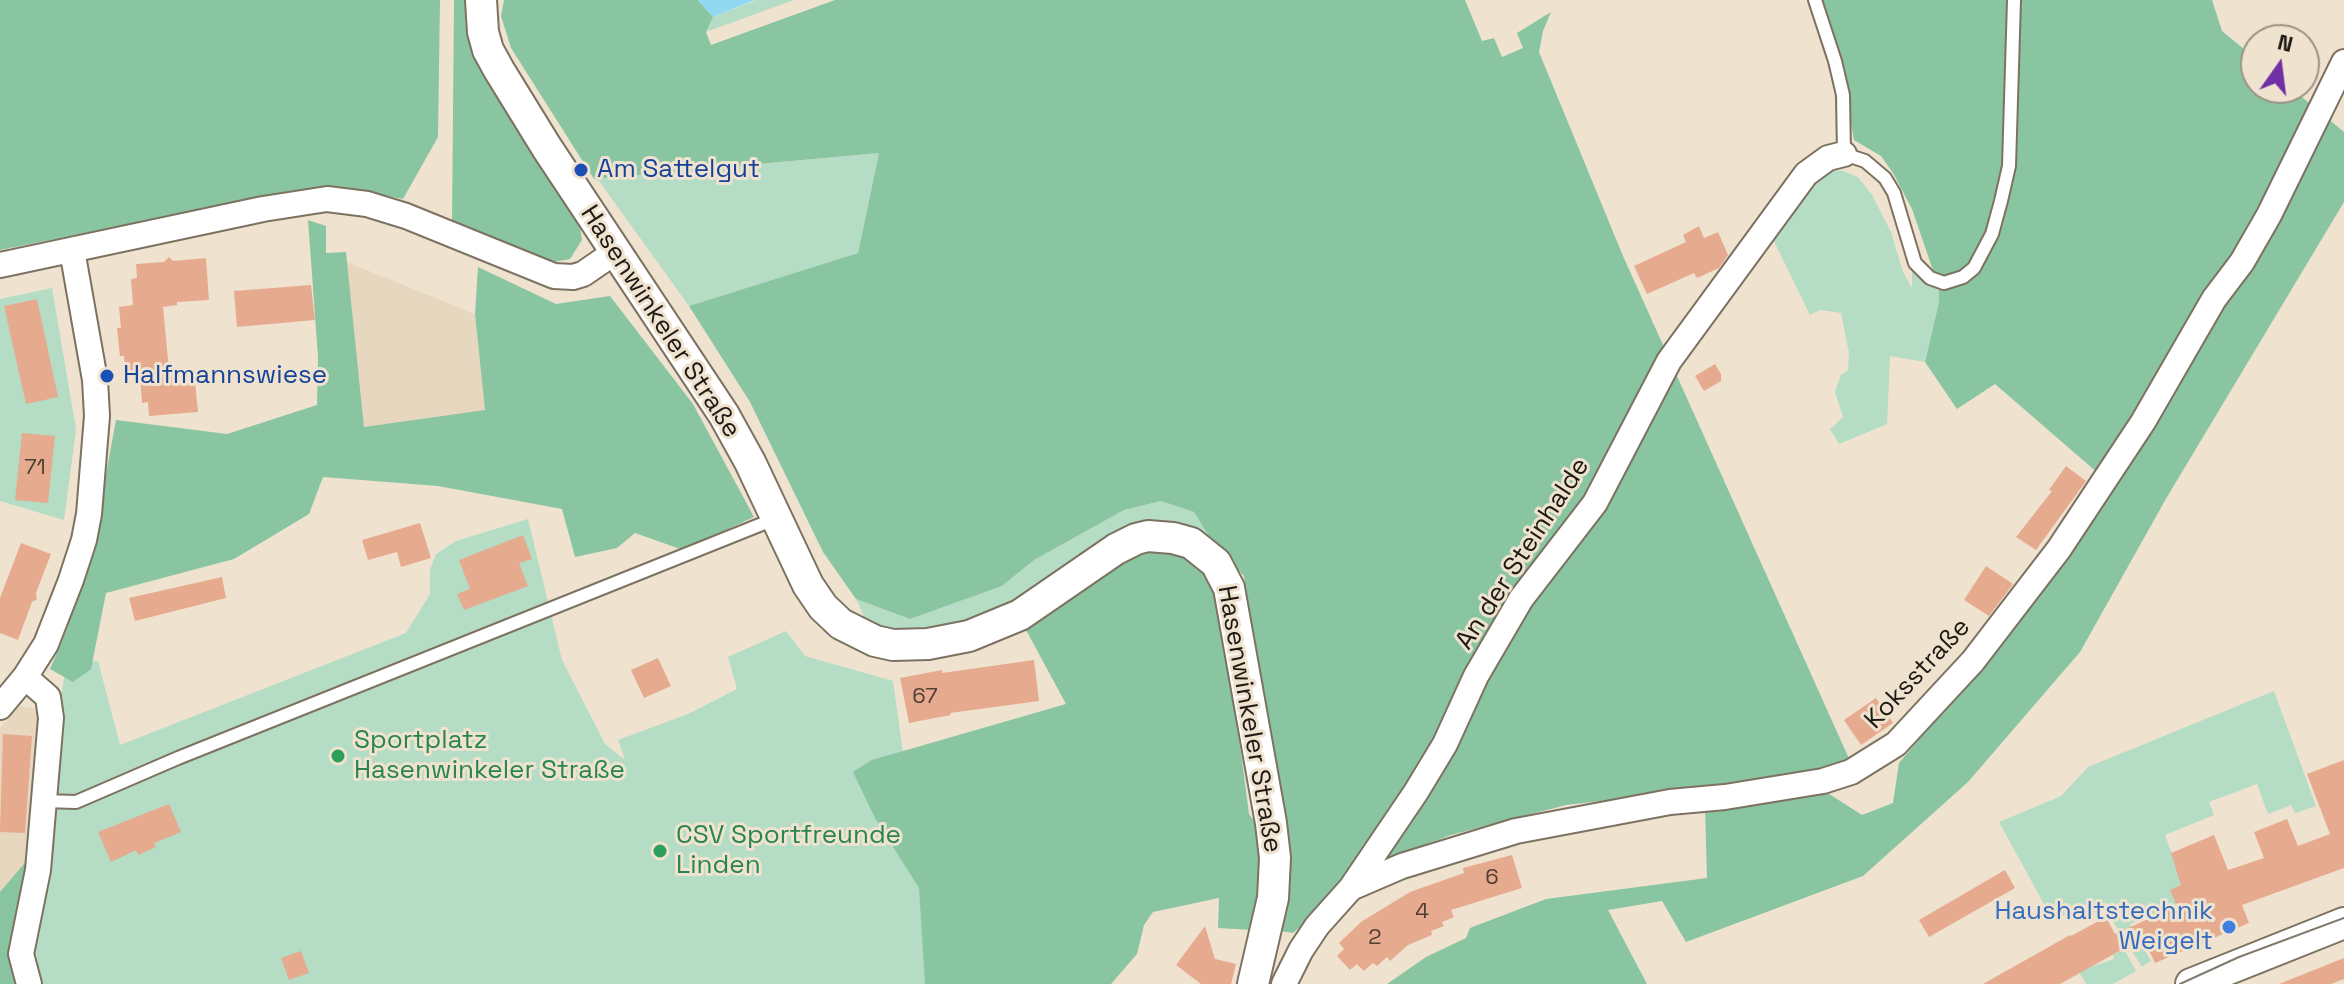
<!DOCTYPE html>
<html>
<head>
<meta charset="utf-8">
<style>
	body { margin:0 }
	#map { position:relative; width:2344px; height:984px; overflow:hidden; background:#efe3d0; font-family:"Space Grotesk",sans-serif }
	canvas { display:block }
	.north { position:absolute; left:2240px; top:24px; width:80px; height:80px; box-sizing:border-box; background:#efe3d0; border:2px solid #9b9384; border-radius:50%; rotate:14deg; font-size:22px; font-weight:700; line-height:32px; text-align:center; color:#1e1a13 }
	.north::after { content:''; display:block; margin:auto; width:28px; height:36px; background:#7230a5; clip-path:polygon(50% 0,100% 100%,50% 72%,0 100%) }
</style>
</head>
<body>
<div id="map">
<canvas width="2344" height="984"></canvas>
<div class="north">N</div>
</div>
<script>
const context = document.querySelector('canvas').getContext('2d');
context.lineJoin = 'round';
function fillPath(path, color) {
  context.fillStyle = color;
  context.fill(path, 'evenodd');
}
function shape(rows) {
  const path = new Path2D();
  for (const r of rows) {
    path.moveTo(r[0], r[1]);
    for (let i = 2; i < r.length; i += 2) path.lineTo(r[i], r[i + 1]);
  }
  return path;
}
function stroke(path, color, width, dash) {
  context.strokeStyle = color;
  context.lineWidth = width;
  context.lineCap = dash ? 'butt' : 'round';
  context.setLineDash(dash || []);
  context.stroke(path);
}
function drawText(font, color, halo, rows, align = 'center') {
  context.font = font + ' "Space Grotesk",sans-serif';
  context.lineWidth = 6;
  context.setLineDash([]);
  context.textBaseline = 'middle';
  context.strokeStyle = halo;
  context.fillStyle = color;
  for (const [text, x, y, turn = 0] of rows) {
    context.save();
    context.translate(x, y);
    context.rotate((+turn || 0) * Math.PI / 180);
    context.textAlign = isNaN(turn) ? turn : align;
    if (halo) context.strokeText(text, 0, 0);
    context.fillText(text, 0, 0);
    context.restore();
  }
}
fillPath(shape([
	[347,262,475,314,485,411,364,427],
	[20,706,42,710,32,859,9,984,0,984,0,728]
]), '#e7d7be');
fillPath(shape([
	[757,0,794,0,706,32,713,17],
	[879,153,858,253,689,306,599,181,594,179],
	[1831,170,1843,171,1858,177,1872,195,1891,232,1903,272,1912,288,1912,268,1927,284,1939,288,1939,302,1925,362,1890,356,1887,424,1839,444,1830,429,1843,417,1835,392,1841,375,1848,370,1849,353,1841,313,1820,310,1810,315,1769,231,1796,196],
	[52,288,76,429,64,520,0,501,0,299],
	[1161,501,1194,512,1213,543,1191,530,991,616,909,633,868,625,856,599,910,619,1002,586,1034,560,1124,510],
	[528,519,562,660,605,744,625,760,618,740,688,714,737,689,728,657,786,631,805,656,893,681,916,845,939,984,24,984,66,662,98,661,120,745,406,633,430,594,430,570,436,554,456,541],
	[2274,691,2316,806,2295,813,2291,805,2268,814,2257,784,2209,802,2214,815,2165,835,2189,901,2130,924,2151,961,2142,967,2105,909,2083,920,2076,909,2059,918,2057,915,2051,917,1999,822,2061,796,2088,767],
	[2124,949,2136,971,2113,984,2086,984,2072,959,2080,954,2088,968,2114,959,2113,955]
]), '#b5dcc4');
fillPath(shape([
	[0,0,440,0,438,137,403,199,352,189,304,189,0,250],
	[454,0,470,0,465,21,480,69,551,181,579,219,582,240,570,259,548,263,452,222],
	[504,0,698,0,713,17,706,32,711,45,835,0,1465,0,1482,41,1494,38,1502,57,1523,48,1517,33,1551,12,1543,31,1539,52,1623,256,1851,763,1758,783,1566,805,1451,835,1344,875,1307,921,1293,933,1280,931,1244,576,1213,543,1194,512,1161,501,1124,510,1034,560,1002,586,910,619,856,599,823,552,750,402,689,306,858,253,879,153,594,179,511,48,501,16],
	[1821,0,2212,0,2222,31,2256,59,2256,88,2291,88,2344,132,2344,202,2167,497,2080,652,1968,782,1863,876,1686,942,1662,901,1608,910,1647,984,1387,984,1426,957,1466,938,1470,928,1546,899,1707,878,1705,807,1823,790,1862,815,1893,803,1899,763,2014,628,2114,487,1995,384,1957,409,1925,362,1939,302,1939,288,1912,209,1893,173,1881,156,1854,140,1837,46],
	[308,220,326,226,326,253,346,252,364,427,485,410,475,314,478,267,556,304,610,296,693,404,754,517,683,550,635,533,617,548,575,557,562,509,438,486,323,477,309,514,234,559,106,593,91,669,73,682,50,669,67,629,92,550,116,420,227,434,317,405,318,357],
	[1163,550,1191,555,1209,571,1233,692,1249,814,1259,828,1261,897,1253,930,1218,928,1219,898,1153,912,1144,925,1137,954,1111,984,925,984,919,888,875,818,853,772,872,760,1066,704,1026,630,1132,556],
	[29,858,23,984,0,984,0,892]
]), '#89c5a1');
fillPath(shape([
	[698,0,755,0,713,17]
]), '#91d8f3');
fillPath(shape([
	[1699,226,1704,238,1718,232,1728,255,1719,268,1697,278,1694,273,1647,294,1634,266,1686,242,1683,235],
	[169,257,173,261,206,258,209,300,177,302,177,305,163,307,169,370,194,371,198,412,149,416,148,402,142,403,140,376,126,377,124,356,120,356,117,328,121,328,119,307,133,305,131,279,137,278,136,264,164,262],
	[311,285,315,320,237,327,234,291],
	[37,299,58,397,26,404,4,306],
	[1715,364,1721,374,1721,381,1704,391,1695,376],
	[22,433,55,436,48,503,15,500],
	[2066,466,2086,481,2036,550,2016,537,2052,491,2049,490],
	[420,523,431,558,401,567,397,552,368,560,362,540],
	[523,535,532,559,519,563,528,586,464,610,457,594,470,589,459,560],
	[21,543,51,554,36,593,37,599,32,602,18,640,0,633,0,598],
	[1986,566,2013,584,1989,616,1964,600],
	[222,577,226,598,135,621,129,598],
	[658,658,671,686,644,698,631,670],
	[1034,660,1039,701,950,713,951,715,909,723,900,678,942,670,942,673],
	[1876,698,1893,723,1861,745,1844,720],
	[3,734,32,736,25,833,0,832],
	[2344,760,2344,868,2242,905,2249,923,2155,963,2143,938,2060,984,1983,984,2070,935,2071,936,2106,917,2115,934,2177,906,2170,890,2181,885,2171,853,2214,835,2228,870,2264,858,2254,832,2287,819,2298,846,2330,834,2307,774],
	[169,804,181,832,154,843,156,847,138,855,136,850,111,862,98,832],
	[1512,855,1522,888,1451,910,1454,917,1442,922,1444,926,1431,931,1432,935,1408,945,1390,961,1387,957,1377,966,1373,963,1364,971,1357,964,1350,970,1337,956,1344,949,1339,943,1361,922,1410,892,1464,873,1463,868],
	[2005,870,2015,888,1929,937,1919,920],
	[1205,926,1215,959,1236,964,1231,984,1201,984,1176,965],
	[301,951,309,973,289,980,281,958],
	[2344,958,2344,979,2331,984,2279,984]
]), '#e6aa8f');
const service = shape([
	[1815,0,1835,61,1843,95,1844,154,1865,161,1885,178,1894,193,1915,263,1930,278,1944,283,1963,277,1974,268,1992,234,2001,201,2009,166,2014,0],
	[43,801,76,802,178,758,777,518]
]);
const minor = shape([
	[0,265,263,209,327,199,367,204,406,216,554,276,573,277,583,274,615,252],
	[25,677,48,697,51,718,38,870,21,954,29,984],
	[0,707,25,677,46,644,71,580,84,540,89,514,97,416,95,380,72,250],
	[1351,888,1416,792,1445,744,1476,676,1521,599,1595,503,1669,361,1806,174,1828,158,1844,154],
	[1284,984,1301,950,1317,926,1351,888,1402,866,1516,831,1670,802,1725,797,1823,781,1851,772,1896,744,1973,661,2059,549,2143,422,2214,299,2242,262,2269,215,2344,62]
]);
const tertiary = shape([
	[481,0,483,32,488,50,499,70,547,148,724,415,750,462,808,585,823,607,841,624,875,641,893,645,928,644,969,636,1020,615,1116,549,1136,539,1148,536,1173,538,1191,543,1216,563,1229,588,1271,823,1275,858,1273,898,1253,984],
	[2191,984,2344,923]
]);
stroke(service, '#7d7261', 16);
stroke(minor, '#7d7261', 28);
stroke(tertiary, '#7d7261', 34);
stroke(service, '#fff', 12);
stroke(minor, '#fff', 24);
stroke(tertiary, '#fff', 30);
stroke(shape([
	[2180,984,2239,957,2344,918]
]), '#81796c', 2);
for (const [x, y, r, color] of [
	[581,170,8,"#1a4fb4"],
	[107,376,8,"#1a4fb4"],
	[338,756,8,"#2e9e5b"],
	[660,851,8,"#2e9e5b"],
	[2229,927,8,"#3f7fe0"]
]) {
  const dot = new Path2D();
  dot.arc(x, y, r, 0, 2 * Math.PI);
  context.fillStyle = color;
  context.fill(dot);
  stroke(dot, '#efe3d0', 3);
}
drawText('22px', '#503e32', null, [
	["71",35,468],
	["67",925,697],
	["6",1492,878],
	["4",1422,912],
	["2",1375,938]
]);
drawText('26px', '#164399', '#efe3d0', [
	["Am Sattelgut",597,170],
	["Halfmannswiese",123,376]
], 'left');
drawText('26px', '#1e1a13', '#efe3d0', [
	["Hasenwinkeler Straße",660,322,57],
	["An der Steinhalde",1523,554,-57],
	["Koksstraße",1918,674,-47],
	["Hasenwinkeler Straße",1249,719,80]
]);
drawText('26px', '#27864d', '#efe3d0', [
	["Sportplatz",354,741],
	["Hasenwinkeler Straße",354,771],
	["CSV Sportfreunde",676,836],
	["Linden",676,866]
], 'left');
drawText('26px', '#366cbe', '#efe3d0', [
	["Haushaltstechnik",2213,912],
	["Weigelt",2213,942]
], 'right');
</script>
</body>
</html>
